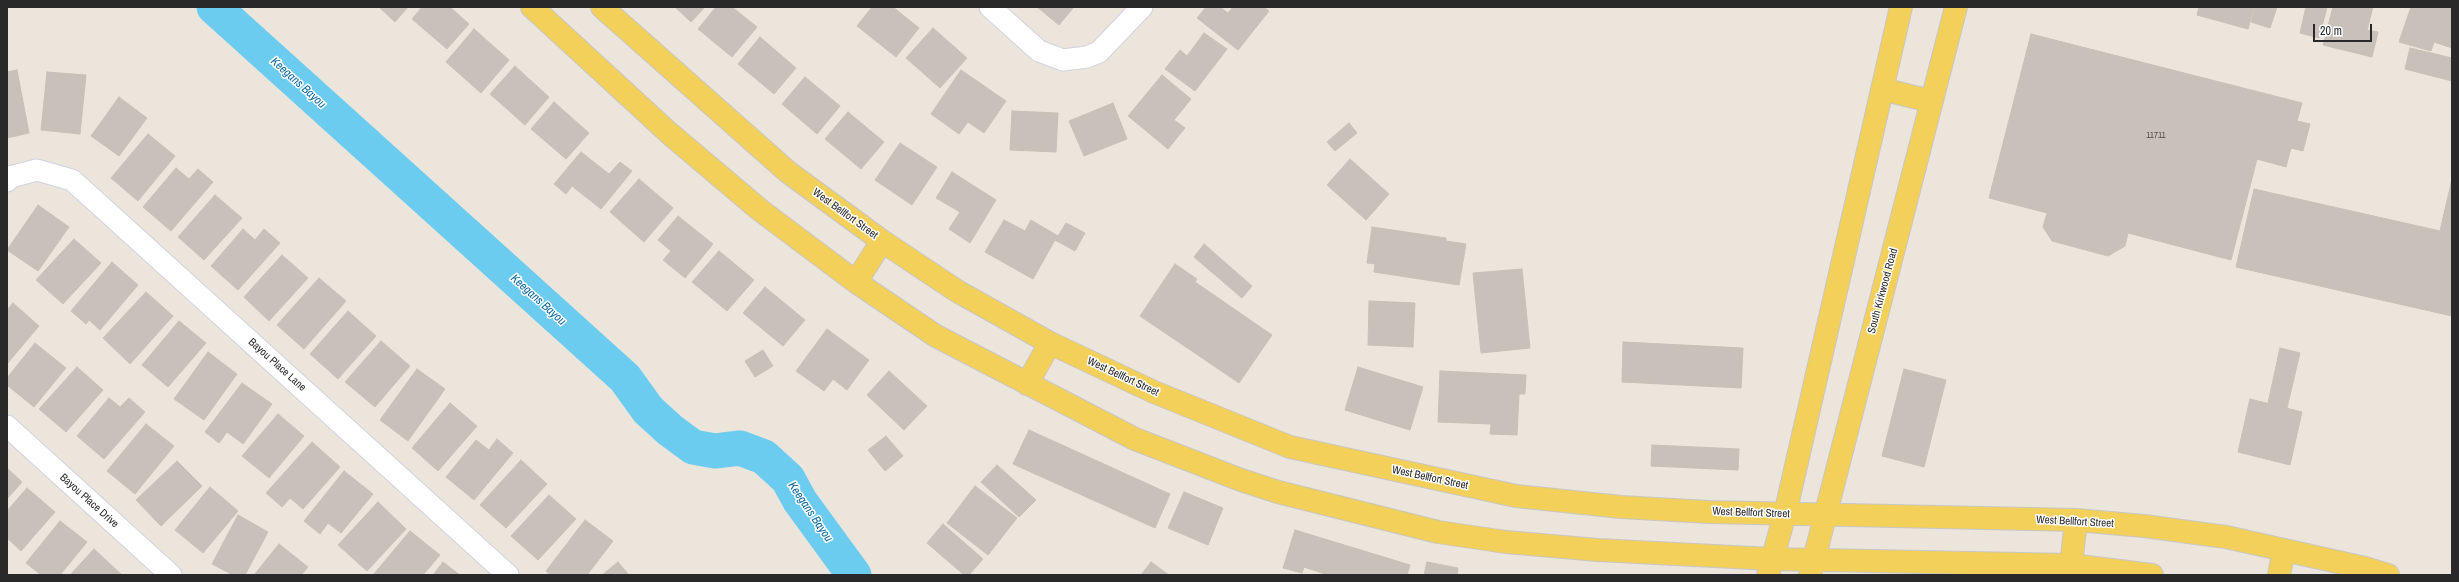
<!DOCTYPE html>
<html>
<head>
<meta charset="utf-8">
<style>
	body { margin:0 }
	#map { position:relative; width:2459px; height:582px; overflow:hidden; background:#ece5db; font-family:"Archivo Narrow",sans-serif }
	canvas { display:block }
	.frame { position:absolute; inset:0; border:8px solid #292929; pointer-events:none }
	.scale { position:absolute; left:2313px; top:24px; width:59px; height:18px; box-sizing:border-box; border:2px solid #292929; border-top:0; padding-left:5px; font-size:12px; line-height:14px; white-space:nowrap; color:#292929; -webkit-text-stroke:3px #fff; paint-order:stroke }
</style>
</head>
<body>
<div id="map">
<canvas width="2459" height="582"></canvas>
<div class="frame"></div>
<div class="scale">20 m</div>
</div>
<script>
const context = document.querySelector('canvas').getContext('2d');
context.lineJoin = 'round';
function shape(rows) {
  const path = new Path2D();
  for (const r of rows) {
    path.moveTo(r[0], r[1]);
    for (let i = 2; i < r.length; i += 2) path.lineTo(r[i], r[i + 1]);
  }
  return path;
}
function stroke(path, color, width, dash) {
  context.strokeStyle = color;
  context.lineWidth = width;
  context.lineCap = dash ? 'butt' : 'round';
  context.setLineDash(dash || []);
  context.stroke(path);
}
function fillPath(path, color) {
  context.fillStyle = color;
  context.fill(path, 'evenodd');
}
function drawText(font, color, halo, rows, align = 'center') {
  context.font = font + ' "Archivo Narrow",sans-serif';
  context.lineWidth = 3;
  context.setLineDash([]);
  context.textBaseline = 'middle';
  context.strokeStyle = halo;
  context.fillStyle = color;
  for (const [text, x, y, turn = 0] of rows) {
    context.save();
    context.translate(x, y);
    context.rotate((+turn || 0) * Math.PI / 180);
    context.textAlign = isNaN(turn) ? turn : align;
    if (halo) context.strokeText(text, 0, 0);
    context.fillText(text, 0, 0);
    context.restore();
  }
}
stroke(shape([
	[214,7,625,378,648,410,670,430,693,447,715,451,740,448,764,457,788,479,800,501,854,575]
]), '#6cccf0', 35);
const building = shape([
	[379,7,408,7,395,22,379,7],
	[422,7,450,7,469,24,447,49,412,19,422,7],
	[675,7,705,7,691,22,675,7],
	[716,7,732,7,757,27,732,57,698,29,716,7],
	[872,7,893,7,919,28,896,57,857,26,872,7],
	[1037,7,1074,7,1059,25,1037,7],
	[1206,7,1220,7,1228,13,1233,7,1263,7,1269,11,1238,50,1197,18,1206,7],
	[2199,7,2254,7,2248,29,2197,15,2199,7],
	[2255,7,2277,7,2270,28,2251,22,2255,7],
	[2306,7,2327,7,2319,38,2300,33,2306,7],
	[2333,7,2373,7,2367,30,2378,32,2372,57,2323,45,2333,7],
	[2411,7,2452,7,2452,48,2434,42,2431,51,2399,42,2411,7],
	[933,28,967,58,940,88,906,58,933,28],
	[474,29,509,60,481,93,446,62,474,29],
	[1204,33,1227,49,1195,91,1165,69,1180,50,1187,56,1204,33],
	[2031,34,2302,103,2297,121,2310,124,2303,151,2291,148,2286,167,2257,159,2231,260,2128,233,2125,246,2108,256,2052,241,2043,227,2047,213,1989,198,2031,34],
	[760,37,796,68,774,94,738,64,760,37],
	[2410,48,2452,58,2452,81,2405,69,2410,48],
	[515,66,549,97,525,125,490,94,515,66],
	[17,70,29,133,7,138,7,72,17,70],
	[961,70,1006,101,984,133,968,122,959,134,931,114,961,70],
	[47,72,86,75,80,134,41,130,47,72],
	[1162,75,1191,99,1174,120,1185,128,1168,149,1128,116,1162,75],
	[805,77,840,106,817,134,782,104,805,77],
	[119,97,147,118,119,156,91,136,119,97],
	[554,102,589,133,566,159,531,129,554,102],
	[1113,103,1127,139,1084,156,1069,121,1113,103],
	[1012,111,1058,113,1056,152,1010,150,1012,111],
	[848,112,884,142,861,169,825,139,848,112],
	[1349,123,1357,133,1335,151,1327,142,1349,123],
	[148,134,175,156,138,201,111,178,148,134],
	[900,143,937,167,912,205,875,180,900,143],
	[581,152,609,174,620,162,632,171,601,209,572,186,566,194,554,184,581,152],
	[1350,159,1389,194,1366,220,1327,185,1350,159],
	[176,168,189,179,198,169,213,182,171,231,143,207,176,168],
	[952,172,996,200,970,243,949,229,960,212,936,198,952,172],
	[639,179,673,208,644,242,610,212,639,179],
	[2452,179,2452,316,2236,267,2254,189,2440,231,2452,179],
	[215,195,242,218,204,260,178,237,215,195],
	[38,205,69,227,38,271,7,250,38,205],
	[678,216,713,244,685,278,663,260,671,251,658,240,678,216],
	[1004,220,1025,231,1031,220,1058,236,1066,223,1085,233,1075,251,1055,240,1033,279,985,252,1004,220],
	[1372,227,1446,238,1446,241,1466,244,1459,285,1374,272,1375,264,1367,263,1372,227],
	[243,229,255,240,264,229,280,243,238,290,211,266,243,229],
	[74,239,101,263,63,304,36,280,74,239],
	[1204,244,1252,286,1242,298,1194,257,1204,244],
	[719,251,754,280,727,311,692,282,719,251],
	[282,255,308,278,269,321,244,297,282,255],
	[112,262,138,285,100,330,89,320,86,324,71,311,112,262],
	[1175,264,1197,279,1195,282,1272,335,1239,383,1140,316,1175,264],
	[1522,269,1530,348,1481,353,1473,273,1522,269],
	[319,278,346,301,304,349,277,325,319,278],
	[765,287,805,320,783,346,743,313,765,287],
	[146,292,173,316,130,364,103,338,146,292],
	[1369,301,1415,303,1413,347,1368,345,1369,301],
	[13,303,39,326,7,364,7,310,13,303],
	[348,311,376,336,338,379,310,354,348,311],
	[179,321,206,343,168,387,142,365,179,321],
	[827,329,869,360,847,390,833,379,824,391,796,371,827,329],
	[381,341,410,366,375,407,345,382,381,341],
	[1623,342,1743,348,1741,388,1622,382,1623,342],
	[35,343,66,368,34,407,7,385,7,378,35,343],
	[2280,348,2300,353,2287,408,2268,403,2280,348],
	[763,350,773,366,755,377,745,361,763,350],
	[208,352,237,374,204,420,174,399,208,352],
	[77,367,103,390,66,432,39,409,77,367],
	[1358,367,1423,387,1410,430,1345,410,1358,367],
	[417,369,445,389,408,441,380,420,417,369],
	[1904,369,1946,380,1924,467,1882,456,1904,369],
	[889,371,927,406,904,430,867,395,889,371],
	[1440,371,1526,375,1525,394,1519,394,1517,435,1490,434,1491,424,1438,422,1440,371],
	[242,383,272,404,243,444,227,432,219,443,205,432,242,383],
	[109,398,120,407,129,398,145,412,104,459,77,436,109,398],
	[2250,399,2302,412,2290,465,2238,452,2250,399],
	[450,403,477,426,438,471,412,448,450,403],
	[278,414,304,436,269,478,242,456,278,414],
	[146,424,174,446,135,494,107,471,146,424],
	[1029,430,1170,494,1155,528,1013,464,1029,430],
	[886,436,903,456,885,471,868,450,886,436],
	[497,439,513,453,474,500,446,477,476,440,489,450,497,439],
	[312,442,340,467,303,509,290,498,282,507,266,493,312,442],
	[1652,445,1739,449,1738,470,1651,466,1652,445],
	[521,460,547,484,506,528,480,505,521,460],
	[177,461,202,486,161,526,136,500,177,461],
	[997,465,1036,500,1019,517,981,482,997,465],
	[7,468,22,482,7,499,7,468],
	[344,471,373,494,341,533,328,523,320,534,304,521,344,471],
	[975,486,1017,518,988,555,947,523,975,486],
	[210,487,238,511,203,553,175,530,210,487],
	[27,488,55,512,21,551,7,538,7,511,27,488],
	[1184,492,1223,508,1208,545,1168,528,1184,492],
	[549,495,576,519,538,560,511,536,549,495],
	[378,502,406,529,367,571,338,545,378,502],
	[238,515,268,532,245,575,233,575,212,564,238,515],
	[585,520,613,541,587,575,551,575,546,571,585,520],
	[60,521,87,542,60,575,41,575,26,563,60,521],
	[943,524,983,559,969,575,964,575,927,543,943,524],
	[1295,530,1410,565,1407,575,1328,575,1304,567,1302,573,1283,568,1295,530],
	[410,531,440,555,423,575,373,575,410,531],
	[279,544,308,567,301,575,254,575,279,544],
	[94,549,122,575,70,575,94,549],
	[443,562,460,575,433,575,443,562],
	[618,562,629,575,602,575,618,562],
	[1151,562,1169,575,1141,575,1151,562],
	[1427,562,1458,568,1457,575,1424,575,1427,562]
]);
fillPath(building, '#c7c1ba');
stroke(building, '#c7c1b4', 1);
const minor = shape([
	[990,7,1039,51,1063,60,1087,57,1099,52,1142,7],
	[7,181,10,177,37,170,72,180,508,575],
	[7,426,171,575]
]);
const major = shape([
	[532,7,669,133,760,210,856,282,936,336,1135,439,1241,480,1278,492,1438,532,1506,542,1598,550,1772,559,2071,565,2152,575],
	[602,7,788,172,882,241,957,291,1050,343,1154,392,1290,447,1516,496,1621,507,1709,512,2076,520,2144,526,2226,537,2365,568,2388,575],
	[1882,89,1930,101],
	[856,282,882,241],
	[1027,384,1050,343],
	[2071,565,2076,520],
	[1768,575,1785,514,1901,7],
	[1810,575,1956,7],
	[2279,575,2284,550]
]);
stroke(minor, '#d0d3e2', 23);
stroke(major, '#c7c7c7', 24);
stroke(minor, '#fff', 21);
stroke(major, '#f2d059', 22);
drawText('9px', '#504f4d', null, [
	["11711",2156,136]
]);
drawText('11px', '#292929', '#fff', [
	["West Bellfort Street",845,214,36],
	["South Kirkwood Road",1883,291,-75],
	["Bayou Place Lane",277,365,42],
	["West Bellfort Street",1123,377,25],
	["West Bellfort Street",1430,478,12],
	["Bayou Place Drive",89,501,42],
	["West Bellfort Street",1751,513,2],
	["West Bellfort Street",2075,522,3]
]);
drawText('italic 12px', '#0b689b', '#fff', [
	["Keegans Bayou",298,83,42],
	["Keegans Bayou",538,300,42],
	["Keegans Bayou",810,512,56]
]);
</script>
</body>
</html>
